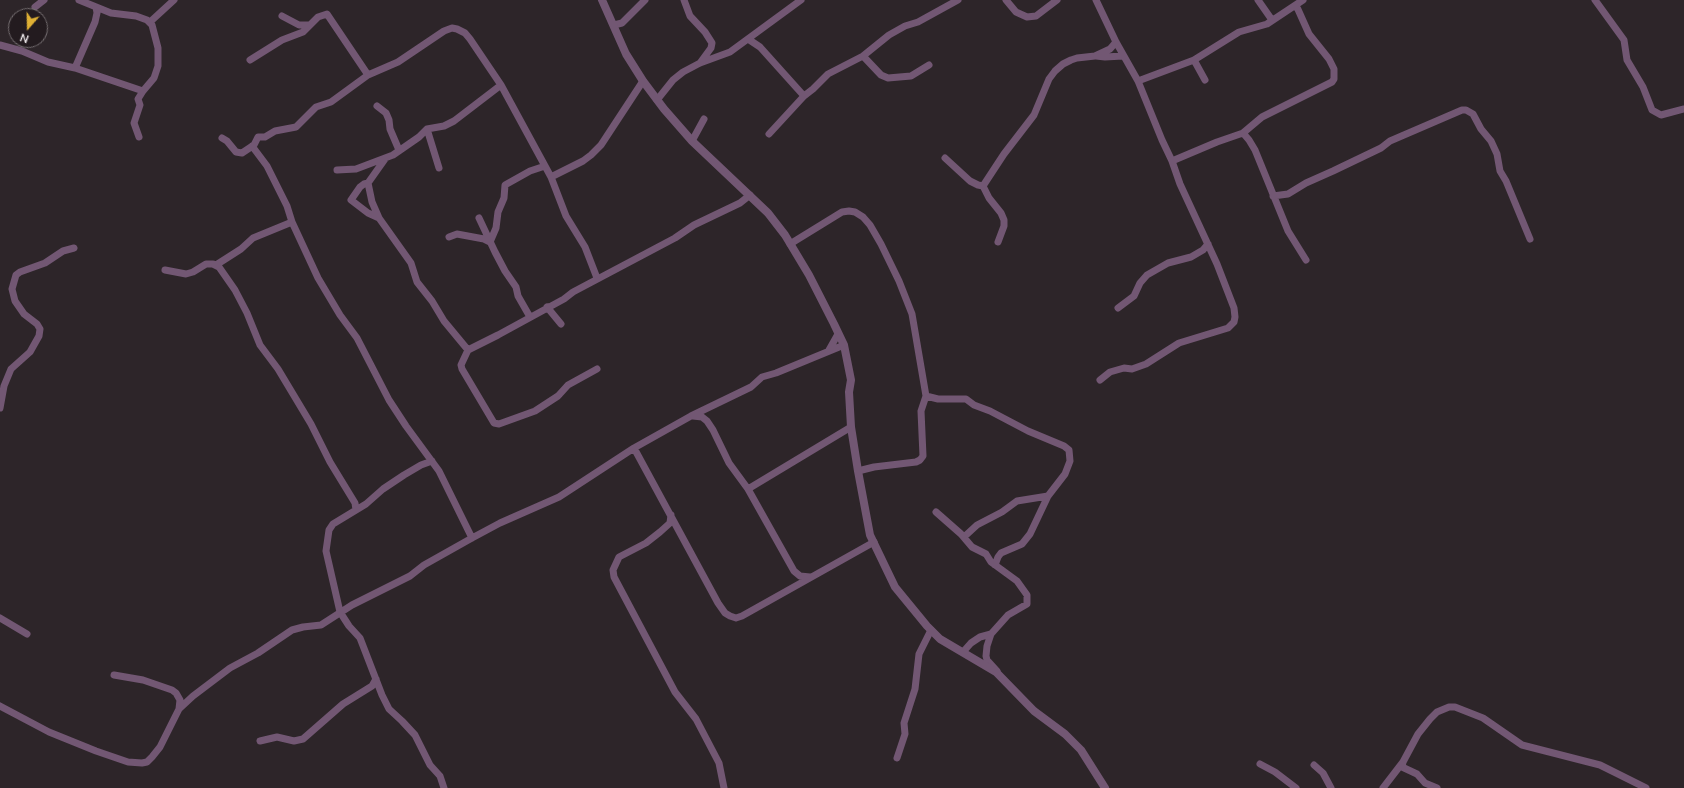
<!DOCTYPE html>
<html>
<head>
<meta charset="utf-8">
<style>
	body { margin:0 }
	#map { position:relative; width:1684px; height:788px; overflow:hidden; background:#2d2529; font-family:Mulish,sans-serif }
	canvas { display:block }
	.north { position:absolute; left:8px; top:8px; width:40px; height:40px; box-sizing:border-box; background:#231b1f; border:1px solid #756e71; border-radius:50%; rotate:200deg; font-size:11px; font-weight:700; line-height:16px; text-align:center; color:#f0ebed }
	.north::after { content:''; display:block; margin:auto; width:14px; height:18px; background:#dfb034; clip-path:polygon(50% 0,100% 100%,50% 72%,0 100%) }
</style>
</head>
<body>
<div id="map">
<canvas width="1684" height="788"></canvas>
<div class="north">N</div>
</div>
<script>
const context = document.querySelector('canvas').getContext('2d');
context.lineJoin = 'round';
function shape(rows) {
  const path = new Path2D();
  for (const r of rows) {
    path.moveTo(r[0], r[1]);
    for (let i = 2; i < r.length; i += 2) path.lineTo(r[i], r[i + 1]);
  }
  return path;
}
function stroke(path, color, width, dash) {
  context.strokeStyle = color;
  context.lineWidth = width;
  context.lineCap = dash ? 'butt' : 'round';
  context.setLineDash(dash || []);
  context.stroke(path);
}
stroke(shape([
	[79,0,111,13,136,16,147,20,152,25,158,48,158,66,154,78,143,91,138,99,140,105,134,123,139,137],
	[684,0,690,16,705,32,712,43,711,48,700,63],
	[1006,0,1016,12,1027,17,1036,16,1057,0],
	[1096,0,1116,42,1138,81,1162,140,1172,161,1180,184,1217,264,1234,308,1235,317,1234,322,1228,328,1179,343,1146,364,1132,369,1124,368,1110,372,1100,380],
	[1258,0,1272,20],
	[1595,0,1624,40,1627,60,1643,87,1652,110,1661,115,1684,109],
	[35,7,44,0],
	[282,16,299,25,309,25],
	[150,22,174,0],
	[614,25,622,23,645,0],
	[748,39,760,47,804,96],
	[0,45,22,51,48,62,75,68,143,91],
	[863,56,881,75,888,78,911,76,929,65],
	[1096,56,1105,57,1123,56],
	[250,60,282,40,303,32,318,17,327,14,368,75],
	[1194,60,1205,80],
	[75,68,95,22,97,13,96,7],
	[1138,81,1194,60,1239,32,1267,24,1303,0],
	[657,100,673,80,683,72,700,63,730,52,801,0],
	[377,106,386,113,389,120,390,129,399,150],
	[427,129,439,168],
	[1243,133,1249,140,1255,150,1288,231,1306,260],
	[769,134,804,96,813,89,828,74,863,56,889,35,905,26,918,22,958,0],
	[222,138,227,141,236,152,242,153,254,145,258,137,265,137,275,131,296,127,316,107,331,102,368,75,398,62,444,31,452,28,457,29,465,33,470,39,501,85,551,177,566,216,585,247,597,278],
	[692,141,704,119],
	[252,146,267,166,287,206,292,222,318,278,340,315,357,338,389,400,406,426,439,471,472,538],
	[945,158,970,181,978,185,983,186,989,198,1001,213,1004,220,1004,226,998,242],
	[385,159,368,183,372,202,379,218,411,263,417,282,432,301,444,321,468,350],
	[1172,161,1217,142,1243,133,1262,117,1332,82,1334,79,1334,69,1329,59,1309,34,1296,5],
	[337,170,356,169,393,155,419,137,427,129,444,126,454,121,501,85],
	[551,177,583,161,591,155,601,145,643,81],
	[368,183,364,184,360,187,351,200,368,213,379,218],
	[983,186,1004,154,1034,115,1049,79,1055,71,1063,64,1071,60,1077,58,1095,56,1110,49,1116,42],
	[1273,196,1288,194,1306,183,1333,171,1381,148,1390,141,1462,110,1466,110,1473,114,1481,129,1491,141,1497,154,1500,171,1506,181,1530,239],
	[479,218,495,252,505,271,516,287,518,296,530,317],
	[449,237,457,234,484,239,490,242,496,228,498,212,504,198,505,185,530,171,545,166],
	[790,244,842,212,849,211,855,212,863,217,870,225,881,244,899,281,912,314,926,396,921,411,923,456,920,460,916,462,874,467,858,471],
	[216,265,241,249,253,238,292,222],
	[165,270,186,274,193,272,206,264,213,264,219,267,235,290,247,313,260,345,278,369,311,424,330,462,355,503,356,510],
	[547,307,561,324],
	[1118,308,1134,296,1140,283,1147,275,1168,263,1191,257,1203,250,1208,244],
	[829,350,838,334],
	[597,369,568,385,558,396,535,411,499,424,494,423,462,369,461,365,468,350,498,335,564,299,573,292,675,238,694,225,740,203,750,195],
	[926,396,938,399,966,399,974,405,990,411,1028,431,1064,446,1069,450,1070,461,1065,474,1048,496,1030,534,1022,544,1001,553,998,557,995,565],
	[0,408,4,386,11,369,30,352,39,336,40,329,37,324,24,314,15,301,12,289,16,275,20,272,45,263,63,251,74,248],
	[693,416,702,417,707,421,713,430,729,463,748,489,794,571,800,576,810,577],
	[634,448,718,603,725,613,730,616,736,618,742,616,874,542],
	[432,461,421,465,404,475,383,489,366,504,333,524,329,530,326,551,340,612,349,626,360,638,382,695,389,709,402,721,415,735,430,765,440,776,444,788],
	[748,489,851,427],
	[936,512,961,534,972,547,986,554,991,562,1017,581,1027,595,1027,604,1008,615,991,634,987,646,986,656,987,660,997,671],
	[671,515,670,523,660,532,646,543,619,557,613,570,614,577,675,692,696,719,719,763,724,788],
	[964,537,977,525,1002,512,1017,501,1048,496],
	[0,618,27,634],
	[963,652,971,643,980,637,991,634],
	[114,675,143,680,172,690,176,693,180,700,179,709],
	[0,706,49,732,96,751,128,762,142,763,147,762,152,757,160,747,179,709,193,696,230,668,258,653,292,630,303,627,321,625,352,605,410,576,424,565,472,538,500,523,559,497,634,448,691,416,751,387,762,377,776,373,844,345],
	[260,741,277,737,294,741,303,739,343,704,372,686,376,679],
	[897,758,905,734,904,723,915,689,919,654,931,630],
	[1403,762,1402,767,1417,774,1425,783,1437,788],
	[1260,764,1275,772,1296,788],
	[1314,765,1323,773,1331,788],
	[1383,788,1403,762,1418,734,1430,719,1437,712,1449,707,1455,707,1483,718,1522,745,1600,765,1646,788]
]), '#725773', 7);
stroke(shape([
	[602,0,626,54,643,81,664,109,692,141,768,213,785,235,809,275,834,324,844,345,851,380,849,392,851,427,858,471,870,535,895,587,927,626,940,639,996,672,1034,711,1065,734,1081,750,1105,788]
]), '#725773', 8);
</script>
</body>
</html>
